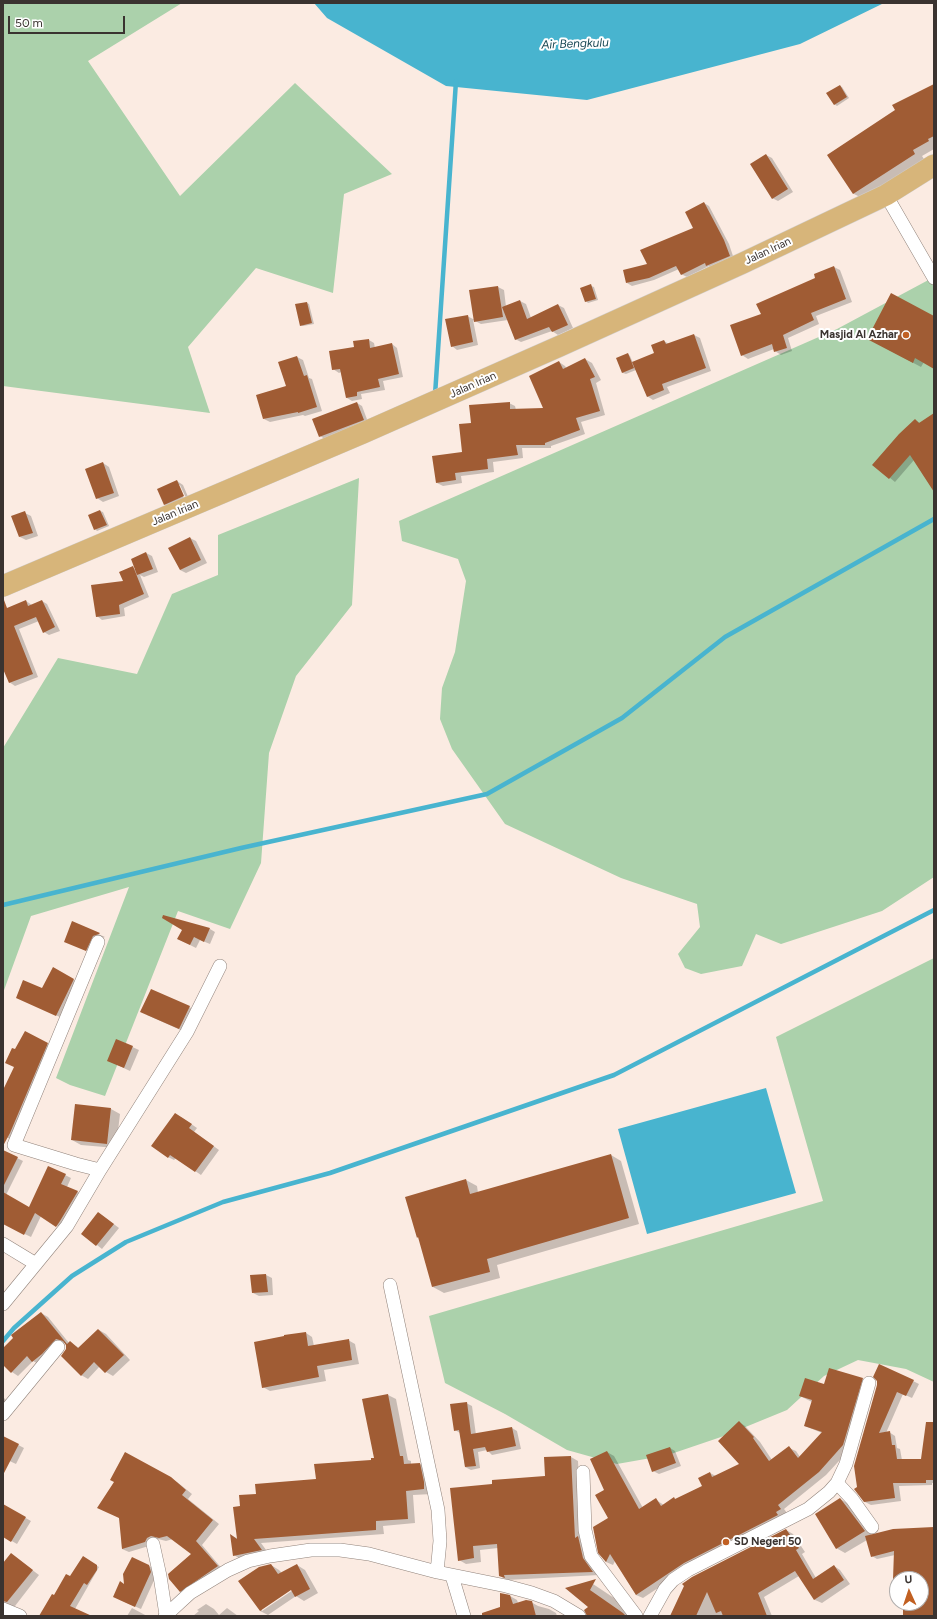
<!DOCTYPE html>
<html>
<head>
<meta charset="utf-8">
<style>
	body { margin:0 }
	#map { position:relative; width:937px; height:1619px; overflow:hidden; background:#fbebe2; font-family:Figtree,sans-serif }
	canvas { display:block }
	.frame { position:absolute; inset:0; border:4px solid #3a3330; pointer-events:none }
	.north { position:absolute; left:889px; top:1571px; width:40px; height:40px; box-sizing:border-box; background:#fff; border:1px solid #b0adac; border-radius:50%; rotate:357deg; font-size:11px; font-weight:700; line-height:16px; text-align:center; color:#3a3330 }
	.north::after { content:''; display:block; margin:auto; width:14px; height:18px; background:#c16022; clip-path:polygon(50% 0,100% 100%,50% 72%,0 100%) }
	.scale { position:absolute; left:8px; top:16px; width:117px; height:18px; box-sizing:border-box; border:2px solid #3a3330; border-top:0; padding-left:5px; font-size:12px; line-height:14px; white-space:nowrap; color:#3a3330; -webkit-text-stroke:3px #fff; paint-order:stroke }
</style>
</head>
<body>
<div id="map">
<canvas width="937" height="1619"></canvas>
<div class="frame"></div>
<div class="north">U</div>
<div class="scale">50 m</div>
</div>
<script>
const context = document.querySelector('canvas').getContext('2d');
context.lineJoin = 'round';
function fillPath(path, color) {
  context.fillStyle = color;
  context.fill(path, 'evenodd');
}
function shape(rows) {
  const path = new Path2D();
  for (const r of rows) {
    path.moveTo(r[0], r[1]);
    for (let i = 2; i < r.length; i += 2) path.lineTo(r[i], r[i + 1]);
  }
  return path;
}
function stroke(path, color, width, dash) {
  context.strokeStyle = color;
  context.lineWidth = width;
  context.lineCap = dash ? 'butt' : 'round';
  context.setLineDash(dash || []);
  context.stroke(path);
}
function drawText(font, color, halo, rows, align = 'center') {
  context.font = font + ' Figtree,sans-serif';
  context.lineWidth = 4;
  context.setLineDash([]);
  context.textBaseline = 'middle';
  context.strokeStyle = halo;
  context.fillStyle = color;
  for (const [text, x, y, turn = 0] of rows) {
    context.save();
    context.translate(x, y);
    context.rotate((+turn || 0) * Math.PI / 180);
    context.textAlign = isNaN(turn) ? turn : align;
    if (halo) context.strokeText(text, 0, 0);
    context.fillText(text, 0, 0);
    context.restore();
  }
}
fillPath(shape([
	[3,3,182,3,88,61,180,196,295,83,392,174,344,194,333,293,256,268,188,347,210,413,3,386],
	[934,277,934,877,882,911,781,944,756,934,742,966,701,974,685,968,678,954,700,927,697,904,621,878,505,824,452,749,440,719,442,688,455,652,466,581,458,559,402,541,399,521,837,329],
	[359,478,352,605,296,676,269,753,261,863,230,929,178,911,105,1096,70,1085,56,1078,129,887,31,916,3,993,3,748,58,658,137,674,172,594,218,575,218,535],
	[934,958,934,1382,906,1369,858,1360,824,1376,787,1410,721,1437,668,1455,617,1464,567,1450,505,1414,445,1383,429,1316,823,1201,776,1037]
]), '#abd1ab');
fillPath(shape([
	[314,3,884,3,800,44,587,100,446,86,327,18],
	[766,1088,796,1193,647,1234,618,1129]
]), '#48b4cf');
fillPath(shape([
	[934,85,934,149,922,156,924,159,864,199,854,194,828,155],
	[840,86,842,87,849,98,837,106,834,104],
	[766,155,772,158,793,192,778,201,772,198],
	[704,203,709,206,729,244,734,259,712,269,709,266,687,277,681,274,679,269,654,280,632,286,627,283,694,228],
	[834,267,840,270,852,302,816,316,819,324,788,338,792,351,781,355,775,351,774,349,748,359,742,355,762,314],
	[591,286,594,287,598,300,588,303,586,301],
	[498,287,504,290,506,307,520,301,526,304,531,318,558,305,564,308,573,328,558,335,552,331,521,342,515,339,508,320,481,324,473,320,478,345,457,350,452,346,467,316,475,320],
	[307,303,309,304,314,324,303,326,300,325],
	[934,317,934,368,924,362,921,367,876,343],
	[694,335,700,338,711,371,667,387,670,393,653,400,647,396,636,370,626,374,623,373,617,359,628,354,630,356,633,363,655,354,664,341,669,344],
	[369,340,374,343,375,348,392,344,397,348,403,377,383,381,385,390,361,394,362,399,352,401,347,398,341,372,339,373,333,369,355,348],
	[297,357,303,360,309,378,312,379,322,411,305,416,303,415,270,422,264,419,287,386],
	[585,359,592,363,601,380,596,383,605,415,581,422,585,434,551,446,551,448,522,448,523,458,493,462,494,472,461,476,462,483,443,486,437,483,463,453,472,424,509,403,515,406,516,410,544,409,559,362,565,366,567,369],
	[357,403,362,406,368,422,325,439,320,436],
	[934,415,934,491,914,460,895,482,874,465,915,420,920,423],
	[103,463,109,467,119,496,103,502,97,498],
	[177,481,183,485,189,499,187,500,180,485,178,485,185,501,170,507,164,504],
	[100,511,103,512,109,526,97,531,95,529],
	[25,513,31,516,38,536,26,540,20,537],
	[190,538,196,541,207,563,186,573,180,570],
	[146,553,152,556,158,572,144,577,140,575,149,597,124,608,125,616,102,620,97,616,124,581,133,568,136,570],
	[26,601,32,605,42,601,47,604,60,631,49,635,44,632,39,621,19,629,38,677,15,686,9,682,3,666,3,649,9,647,3,631,3,610],
	[73,923,105,937,99,939,92,953,71,944],
	[210,929,215,932,210,944,200,940,196,948,178,939],
	[53,969,79,983,62,1018,23,1000,42,989],
	[189,1007,195,1010,185,1032,147,1015],
	[117,1040,139,1050,130,1071,109,1061],
	[47,1044,53,1047,13,1141,3,1135,3,1092,15,1067,16,1050],
	[111,1109,120,1114,116,1148,81,1145,72,1140],
	[181,1117,197,1128,194,1132,219,1150,201,1175,176,1158,174,1160,168,1157],
	[3,1151,23,1161,6,1195,29,1208,65,1175,71,1178,67,1187,84,1195,63,1229,41,1216,31,1237,4,1224,3,1225],
	[611,1155,621,1161,639,1224,497,1265,500,1278,444,1293,433,1287,466,1180,477,1186,478,1193],
	[99,1213,119,1228,102,1249,97,1245],
	[266,1275,272,1278,273,1295,259,1296,253,1293,251,1276],
	[41,1313,48,1317,69,1343,70,1342,79,1348,99,1330,106,1334,130,1360,113,1376,106,1372,100,1366,88,1379,81,1375,65,1343,59,1345,40,1365,33,1361,18,1376,12,1372,3,1364,3,1350],
	[306,1333,312,1337,314,1346,348,1340,355,1344,359,1364,324,1370,326,1381,270,1391,263,1387],
	[862,1379,869,1383,850,1449,826,1475,784,1509,787,1513,691,1566,643,1598,636,1595,615,1561,613,1565,606,1562,599,1552,609,1518,607,1452,614,1456,643,1508,656,1500,664,1505,703,1486,710,1473,716,1476,741,1464,739,1422,745,1426,760,1442,772,1460,789,1448,796,1451,800,1457,822,1433,805,1426,812,1402,800,1396,825,1385],
	[913,1381,919,1384,912,1398,903,1394,886,1433,889,1432,895,1436,897,1448,900,1449,902,1460,922,1460,927,1422,934,1422,934,1483,932,1483,932,1485,899,1486,901,1501,871,1505,865,1502,858,1488,878,1385],
	[388,1395,396,1399,408,1460,411,1461,411,1465,420,1464,428,1469,432,1494,413,1495,415,1523,383,1526,384,1534,261,1543,269,1554,242,1560,234,1555,231,1535,238,1539,241,1507,257,1495,317,1480,375,1459,364,1399],
	[3,1397,8,1402,3,1406],
	[466,1403,472,1406,476,1435,512,1428,517,1431,521,1449,492,1455,487,1450,478,1452,480,1468,471,1470,465,1467,460,1433,455,1430],
	[3,1437,24,1448,16,1464,3,1458],
	[670,1448,675,1451,681,1466,659,1474,653,1471],
	[125,1453,177,1482,192,1494,188,1499,219,1524,202,1545,223,1570,187,1594,180,1591,192,1554,173,1539,166,1541,158,1539,154,1542,152,1545,129,1552,122,1549,120,1518,99,1508,115,1481],
	[571,1457,578,1461,582,1540,599,1575,507,1580,500,1576,498,1548,480,1550,481,1562,466,1564,459,1560,493,1485,546,1477],
	[840,1499,849,1504,872,1535,934,1528,934,1569,918,1579,897,1580,894,1578,895,1555,877,1559,872,1556,867,1540,845,1553,836,1548],
	[6,1507,31,1521,17,1544,3,1536,3,1512],
	[786,1530,793,1534,805,1552,802,1554,816,1578,834,1566,840,1570,850,1584,822,1603,815,1600,799,1576,764,1597,772,1616,671,1616],
	[11,1554,39,1575,15,1606,7,1606,3,1603,3,1564],
	[89,1561,99,1567,71,1616,40,1616,70,1577],
	[271,1565,279,1570,282,1573,297,1565,305,1570,318,1593,304,1601,296,1596,268,1615,260,1611],
	[295,1586,296,1588,262,1611,262,1608],
	[149,1566,155,1569,156,1576,141,1609,120,1600,125,1585],
	[590,1582,617,1600,629,1616,588,1616,590,1607],
	[510,1596,517,1600,518,1603,531,1602,538,1606,549,1609,556,1613,557,1616,502,1616],
	[206,1604,214,1609,219,1615,227,1608,238,1616,193,1616,199,1611,197,1610],
	[132,1608,147,1616,127,1616]
]), '#0003');
stroke(shape([
	[435,395,456,81],
	[3,905,241,848,487,794,622,718,725,637,934,519],
	[3,1341,14,1328,72,1276,126,1242,223,1202,330,1173,614,1075,934,910]
]), '#48b4cf', 4.5);
fillPath(shape([
	[934,84,934,136,928,139,929,141,913,150,915,154,853,194,827,155,895,110,892,105],
	[840,85,847,97,834,105,826,93],
	[766,154,788,189,772,199,750,164],
	[704,202,724,240,730,256,706,266,705,263,681,275,676,266,649,278,626,283,623,270,647,264,640,250,693,228,685,212],
	[834,266,846,299,811,313,814,320,783,335,787,348,774,352,772,344,741,356,730,325,761,314,756,304,815,278,814,274],
	[591,284,596,299,585,302,580,288],
	[498,286,503,317,474,322,469,290],
	[891,293,934,316,934,369,915,358,913,363,867,339],
	[520,300,527,319,558,304,568,325,552,332,549,327,515,340,502,307],
	[307,302,312,323,300,326,295,304],
	[468,315,473,342,451,347,445,319],
	[694,334,706,368,662,384,664,390,647,397,632,362,654,353,651,345,664,340,666,344],
	[369,339,370,348,392,343,399,374,378,379,380,387,357,392,357,396,346,398,340,369,332,370,329,351,354,347,353,341],
	[628,353,634,368,622,373,616,358],
	[297,356,304,376,307,375,317,407,298,413,298,412,263,419,256,395,286,386,278,362],
	[585,358,595,377,590,379,600,411,576,418,580,430,545,443,545,445,516,445,518,455,487,459,488,469,455,473,456,480,436,483,432,456,462,452,459,424,471,423,469,405,510,402,510,409,543,408,529,376,559,361,563,369],
	[357,402,364,420,319,437,312,419],
	[934,413,934,492,910,455,889,479,872,465,899,434,915,419,919,423],
	[103,462,114,493,96,499,85,469],
	[177,480,184,496,164,505,157,489],
	[100,510,107,525,94,530,88,515],
	[25,511,33,533,19,537,11,516],
	[190,537,201,560,180,570,168,548],
	[146,552,153,569,137,575,131,559],
	[133,566,144,594,119,605,120,614,96,617,91,585,123,581,119,572],
	[4,600,7,608,26,600,28,606,42,600,55,627,43,633,36,617,14,626,33,674,9,683,3,669],
	[163,915,210,928,204,942,194,937,190,945,177,939,182,930,162,918],
	[72,921,100,933,99,934,93,936,86,951,64,942],
	[53,967,74,979,56,1016,16,998,23,980,42,988],
	[151,989,190,1006,179,1029,140,1012],
	[25,1031,48,1043,10,1133,3,1146,3,1090,14,1067,5,1063,12,1048,15,1049],
	[116,1039,133,1046,124,1068,107,1061],
	[75,1104,111,1108,107,1144,71,1140],
	[175,1113,192,1124,189,1128,214,1146,195,1172,170,1155,168,1158,151,1146],
	[3,1150,18,1157,3,1187],
	[611,1154,629,1218,487,1259,490,1272,432,1287,418,1237,417,1238,405,1197,466,1179,470,1194],
	[48,1166,66,1174,61,1184,78,1191,60,1221,56,1227,35,1213,24,1235,3,1224,3,1192,29,1207],
	[98,1212,114,1224,96,1246,81,1234],
	[266,1274,268,1292,252,1293,250,1275],
	[41,1312,67,1344,70,1341,78,1348,98,1329,124,1355,105,1373,94,1362,81,1376,61,1356,66,1349,66,1345,63,1341,56,1339,42,1354,32,1362,27,1356,11,1373,3,1365,3,1348,13,1338,11,1335],
	[306,1332,308,1346,349,1339,352,1360,317,1366,319,1377,262,1388,254,1342,284,1336,284,1335],
	[879,1364,914,1380,906,1396,897,1392,879,1433,890,1431,892,1445,895,1445,897,1459,921,1459,926,1422,934,1422,934,1480,926,1480,926,1483,893,1483,895,1498,864,1502,854,1489,857,1487,854,1466,877,1385,877,1381,873,1377],
	[829,1368,863,1378,843,1445,819,1472,778,1505,781,1509,776,1512,778,1515,684,1563,636,1595,610,1554,606,1562,598,1553,593,1527,608,1518,595,1495,604,1490,590,1459,607,1451,639,1509,656,1498,661,1506,674,1497,675,1499,702,1486,698,1478,710,1472,712,1477,739,1464,718,1441,739,1421,754,1437,753,1438,769,1461,789,1446,798,1458,822,1432,804,1426,812,1400,799,1396,805,1378,824,1384],
	[388,1394,400,1456,403,1456,404,1464,420,1463,424,1482,424,1489,406,1491,408,1519,376,1521,376,1530,254,1539,262,1550,233,1556,230,1534,237,1539,233,1507,240,1506,239,1495,256,1494,255,1484,316,1479,314,1464,371,1460,371,1458,374,1458,362,1399],
	[467,1402,471,1434,512,1427,516,1446,487,1452,485,1447,473,1449,476,1466,465,1467,459,1430,454,1431,450,1404],
	[3,1436,19,1444,3,1475],
	[670,1447,676,1463,652,1472,646,1455],
	[125,1452,171,1477,186,1490,182,1495,213,1520,196,1541,218,1566,180,1592,169,1579,168,1574,191,1554,167,1536,159,1538,151,1536,147,1538,145,1542,122,1549,119,1518,97,1508,114,1482,110,1480],
	[571,1456,575,1538,578,1536,583,1558,593,1572,504,1575,505,1578,499,1576,497,1544,473,1546,474,1558,458,1561,450,1488,492,1484,492,1480,545,1476,544,1457],
	[840,1498,865,1531,836,1549,815,1514],
	[3,1504,26,1517,11,1542,3,1537],
	[934,1527,934,1616,903,1616,903,1603,921,1603,921,1579,893,1579,894,1551,871,1557,865,1536,893,1529],
	[786,1529,799,1548,796,1550,813,1579,834,1565,844,1580,814,1600,795,1571,758,1593,767,1616,723,1616,721,1611,716,1613,707,1592,696,1616,670,1616,684,1586,682,1584,692,1577],
	[11,1553,33,1570,7,1602,3,1601,3,1563],
	[83,1556,97,1565,97,1570,87,1585,84,1583,70,1606,92,1616,39,1616,52,1594,54,1595,66,1574,70,1576],
	[132,1557,149,1565,151,1572,135,1607,113,1597,120,1581,124,1584,123,1574],
	[271,1564,278,1574,297,1564,310,1589,295,1597,291,1590,260,1611,238,1581,259,1567],
	[596,1579,590,1590,623,1613,626,1616,587,1616,584,1610,588,1607,565,1588],
	[500,1593,510,1595,513,1604,526,1600,532,1601,536,1616,482,1616,482,1613,500,1607]
]), '#a05c34');
const minor = shape([
	[886,195,934,278],
	[98,942,14,1145,76,1164,100,1170],
	[3,1244,36,1264],
	[390,1285,438,1510,440,1541,437,1572],
	[3,1304,67,1226,100,1170,187,1032,220,966],
	[3,1414,58,1347],
	[583,1472,585,1530,591,1556,636,1616],
	[837,1483,852,1499,872,1527],
	[153,1544,160,1576,166,1615],
	[452,1576,464,1616],
	[3,1609,20,1616],
	[165,1616,190,1593,228,1570,248,1561,270,1556,311,1550,340,1550,369,1554,437,1572,506,1586,532,1593,554,1601,579,1616],
	[650,1616,665,1589,673,1580,688,1570,808,1509,829,1492,837,1483,846,1464,869,1383]
]);
const primary = shape([
	[3,586,363,433,560,346,743,263,886,195,934,165]
]);
stroke(minor, '#91837b', 14);
stroke(primary, '#d0cecd', 22);
stroke(minor, '#fff', 13);
stroke(primary, '#d7b57a', 21);
for (const [x, y, r, color] of [
	[906,335,4,"#c16022"],
	[726,1542,4,"#c16022"]
]) {
  const dot = new Path2D();
  dot.arc(x, y, r, 0, 2 * Math.PI);
  context.fillStyle = color;
  context.fill(dot);
  stroke(dot, '#fff', 1.5);
}
drawText('11px', '#3a3330', '#fff', [
	["Jalan Irian",768,251,-25],
	["Jalan Irian",473,385,-24],
	["Jalan Irian",175,513,-23]
]);
drawText('bold 11px', '#3a3330', '#fff', [
	["Masjid Al Azhar",898,335],
	["SD Negeri 50",734,1542,"left"]
], 'right');
drawText('italic 12px', '#1b4a56', '#fff', [
	["Air Bengkulu",575,44,-2]
]);
</script>
</body>
</html>
